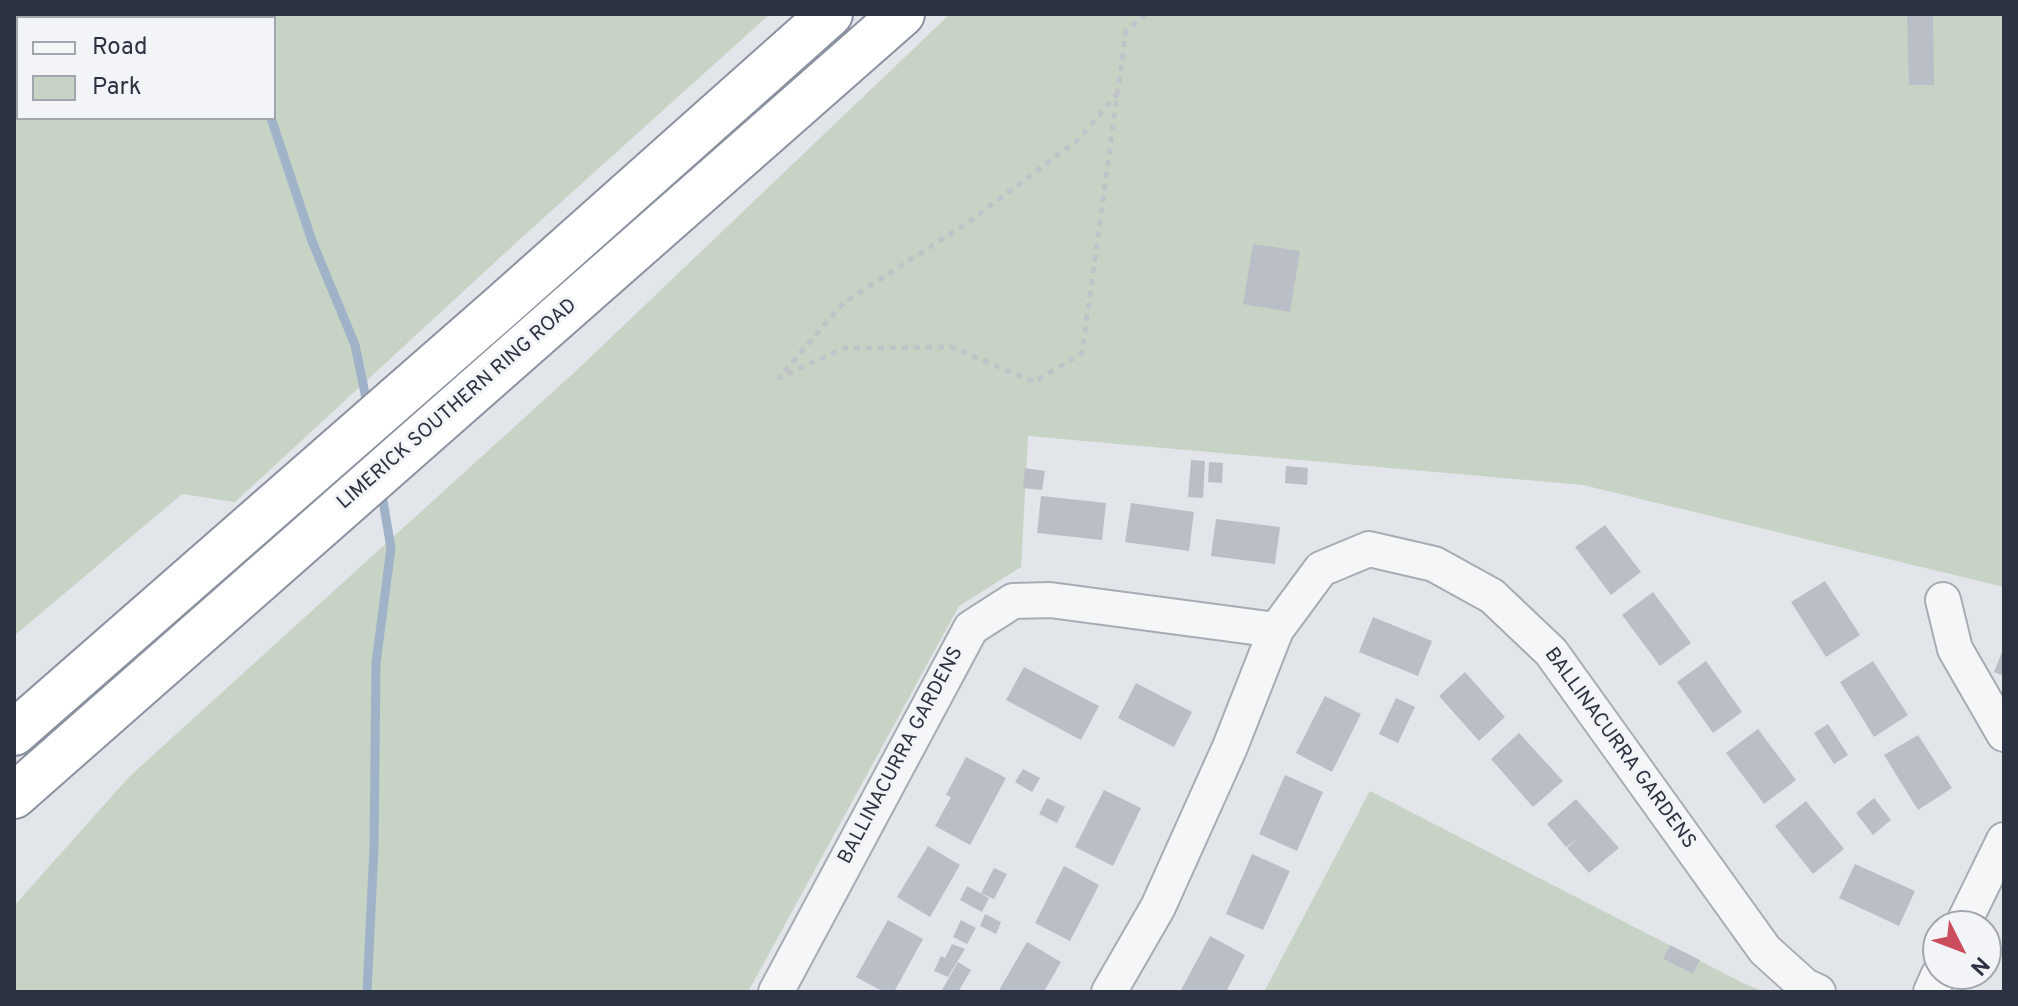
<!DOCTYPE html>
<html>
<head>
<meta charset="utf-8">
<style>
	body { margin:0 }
	#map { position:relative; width:2018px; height:1006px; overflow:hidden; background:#e2e5ea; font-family:Overpass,sans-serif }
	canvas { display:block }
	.frame { position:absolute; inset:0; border:16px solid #2b3241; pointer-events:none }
	.legend { position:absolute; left:16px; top:16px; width:260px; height:104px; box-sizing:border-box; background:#f2f4f7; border:2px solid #a2a6ae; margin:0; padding:10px 14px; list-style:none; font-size:24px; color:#2b3241 }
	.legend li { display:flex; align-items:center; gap:16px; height:40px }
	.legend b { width:40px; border:2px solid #a2a6ae }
	.north { position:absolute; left:1922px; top:910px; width:80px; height:80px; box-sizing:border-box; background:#f2f4f7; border:2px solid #a2a6ae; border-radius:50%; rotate:132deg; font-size:22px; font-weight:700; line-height:32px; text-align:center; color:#2b3241 }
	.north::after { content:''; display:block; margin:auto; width:28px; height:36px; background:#c94d5d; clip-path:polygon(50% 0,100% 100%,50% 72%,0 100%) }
</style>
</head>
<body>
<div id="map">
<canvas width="2018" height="1006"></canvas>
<div class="frame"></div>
<ul class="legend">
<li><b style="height:10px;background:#f5f6f8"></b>Road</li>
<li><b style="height:22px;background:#c7d3c4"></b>Park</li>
</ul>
<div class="north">N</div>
</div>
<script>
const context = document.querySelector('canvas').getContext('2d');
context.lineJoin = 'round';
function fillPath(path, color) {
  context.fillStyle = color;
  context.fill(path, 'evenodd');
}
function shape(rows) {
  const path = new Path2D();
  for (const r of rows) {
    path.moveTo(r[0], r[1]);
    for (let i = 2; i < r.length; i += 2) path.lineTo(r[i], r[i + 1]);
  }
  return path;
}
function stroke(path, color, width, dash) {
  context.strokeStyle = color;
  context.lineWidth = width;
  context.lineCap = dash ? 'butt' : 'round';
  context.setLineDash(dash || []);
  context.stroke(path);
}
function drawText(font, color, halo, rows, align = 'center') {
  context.font = font + ' Overpass,sans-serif';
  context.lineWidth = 6;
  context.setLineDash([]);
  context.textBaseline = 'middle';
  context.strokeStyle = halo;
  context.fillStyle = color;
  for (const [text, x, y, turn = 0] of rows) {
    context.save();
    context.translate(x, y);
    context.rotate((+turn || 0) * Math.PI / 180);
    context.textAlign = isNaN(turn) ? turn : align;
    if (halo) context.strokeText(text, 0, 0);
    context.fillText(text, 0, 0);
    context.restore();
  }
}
fillPath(shape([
	[14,14,770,14,519,240,235,502,182,494,14,636],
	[274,18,274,118,18,118,18,18],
	[950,14,2004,14,2004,587,1583,485,1028,436,1021,567,959,606,748,992,14,992,14,906,129,777,577,370],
	[1370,791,1743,983,1764,992,1264,992]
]), '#c7d3c4');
stroke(shape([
	[251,14,251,18],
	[271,118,312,241,355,345,368,408],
	[367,992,374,848,376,663,391,548,381,489]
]), '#9fb2c8', 9);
fillPath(shape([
	[1933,15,1934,85,1909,85,1907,16],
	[1253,244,1300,251,1290,312,1243,304],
	[1191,460,1205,461,1203,498,1188,497],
	[1209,462,1223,463,1222,483,1208,482],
	[1286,466,1308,468,1307,485,1285,483],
	[1025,468,1045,471,1042,490,1023,488],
	[1041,496,1106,503,1102,540,1037,533],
	[1131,503,1194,512,1189,551,1125,542],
	[1216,519,1280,527,1275,564,1211,556],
	[1605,525,1641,572,1611,595,1575,547],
	[1825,581,1860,635,1826,657,1791,602],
	[1653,592,1691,643,1660,666,1622,615],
	[1373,617,1432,641,1418,676,1359,652],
	[2004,647,2004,676,1994,672],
	[1706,661,1742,712,1713,733,1677,682],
	[1873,661,1908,715,1874,737,1840,682],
	[1024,667,1099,706,1081,740,1006,700],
	[1465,672,1505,717,1479,741,1439,696],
	[1136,683,1192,712,1174,747,1118,718],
	[1325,696,1361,714,1332,772,1296,753],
	[1396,698,1415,707,1398,743,1379,734],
	[1828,724,1848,755,1834,764,1814,733],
	[1758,729,1796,780,1764,804,1726,753],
	[1519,733,1563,781,1533,807,1491,759],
	[1918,735,1952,788,1918,810,1884,755],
	[966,757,1006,778,970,845,935,826,951,797,946,795],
	[1023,769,1040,778,1032,792,1015,782],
	[1285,775,1323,792,1297,851,1259,834],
	[1104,790,1141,808,1113,866,1075,847],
	[1047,798,1065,807,1057,823,1039,814],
	[1874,798,1891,820,1873,835,1856,813],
	[1576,799,1619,848,1589,873,1567,848,1579,838,1566,847,1547,824],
	[1806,801,1844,849,1813,874,1775,826],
	[928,846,960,865,930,917,897,897],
	[1252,854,1290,871,1263,930,1226,914],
	[1855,864,1915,891,1899,926,1839,898],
	[1064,866,1099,885,1070,941,1035,923],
	[994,868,1007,874,994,899,981,893],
	[967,886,989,898,982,912,960,900],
	[985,914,1001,922,996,934,980,926],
	[888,920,923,939,894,992,884,992,856,977],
	[961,920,976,928,967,944,953,937],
	[1210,936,1245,955,1226,992,1184,992,1181,990],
	[1027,942,1061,962,1046,988,1044,992,998,992],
	[952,944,965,949,948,977,934,971,941,956,945,958],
	[1670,945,1700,960,1693,974,1663,959],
	[958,962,971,970,958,992,941,992]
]), '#babec7');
const street = shape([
	[1943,600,1955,649,2004,734],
	[1962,926,2004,840],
	[776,992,971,628,1013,601,1050,600,1276,630],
	[1109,992,1158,907,1230,747,1276,630,1321,569,1369,549,1434,564,1492,596,1551,652,1765,950,1805,986,1818,992],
	[1931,992,1939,974]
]);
const highway = shape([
	[14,733,502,306,830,14],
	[14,796,902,14]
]);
stroke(street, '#a7acb4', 38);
stroke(highway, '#8a92a0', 48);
stroke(shape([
	[1118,93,1079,139,966,224,843,303,779,378,844,348,952,347,1034,382,1082,353,1126,31,1146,14]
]), '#c0c3c8', 5, [6, 6]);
stroke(street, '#f5f6f8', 34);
stroke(highway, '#fff', 44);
drawText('20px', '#2b3241', '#f2f4f7', [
	["LIMERICK SOUTHERN RING ROAD",458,405,-41],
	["BALLINACURRA GARDENS",1619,749,54],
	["BALLINACURRA GARDENS",902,756,-62]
]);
</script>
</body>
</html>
